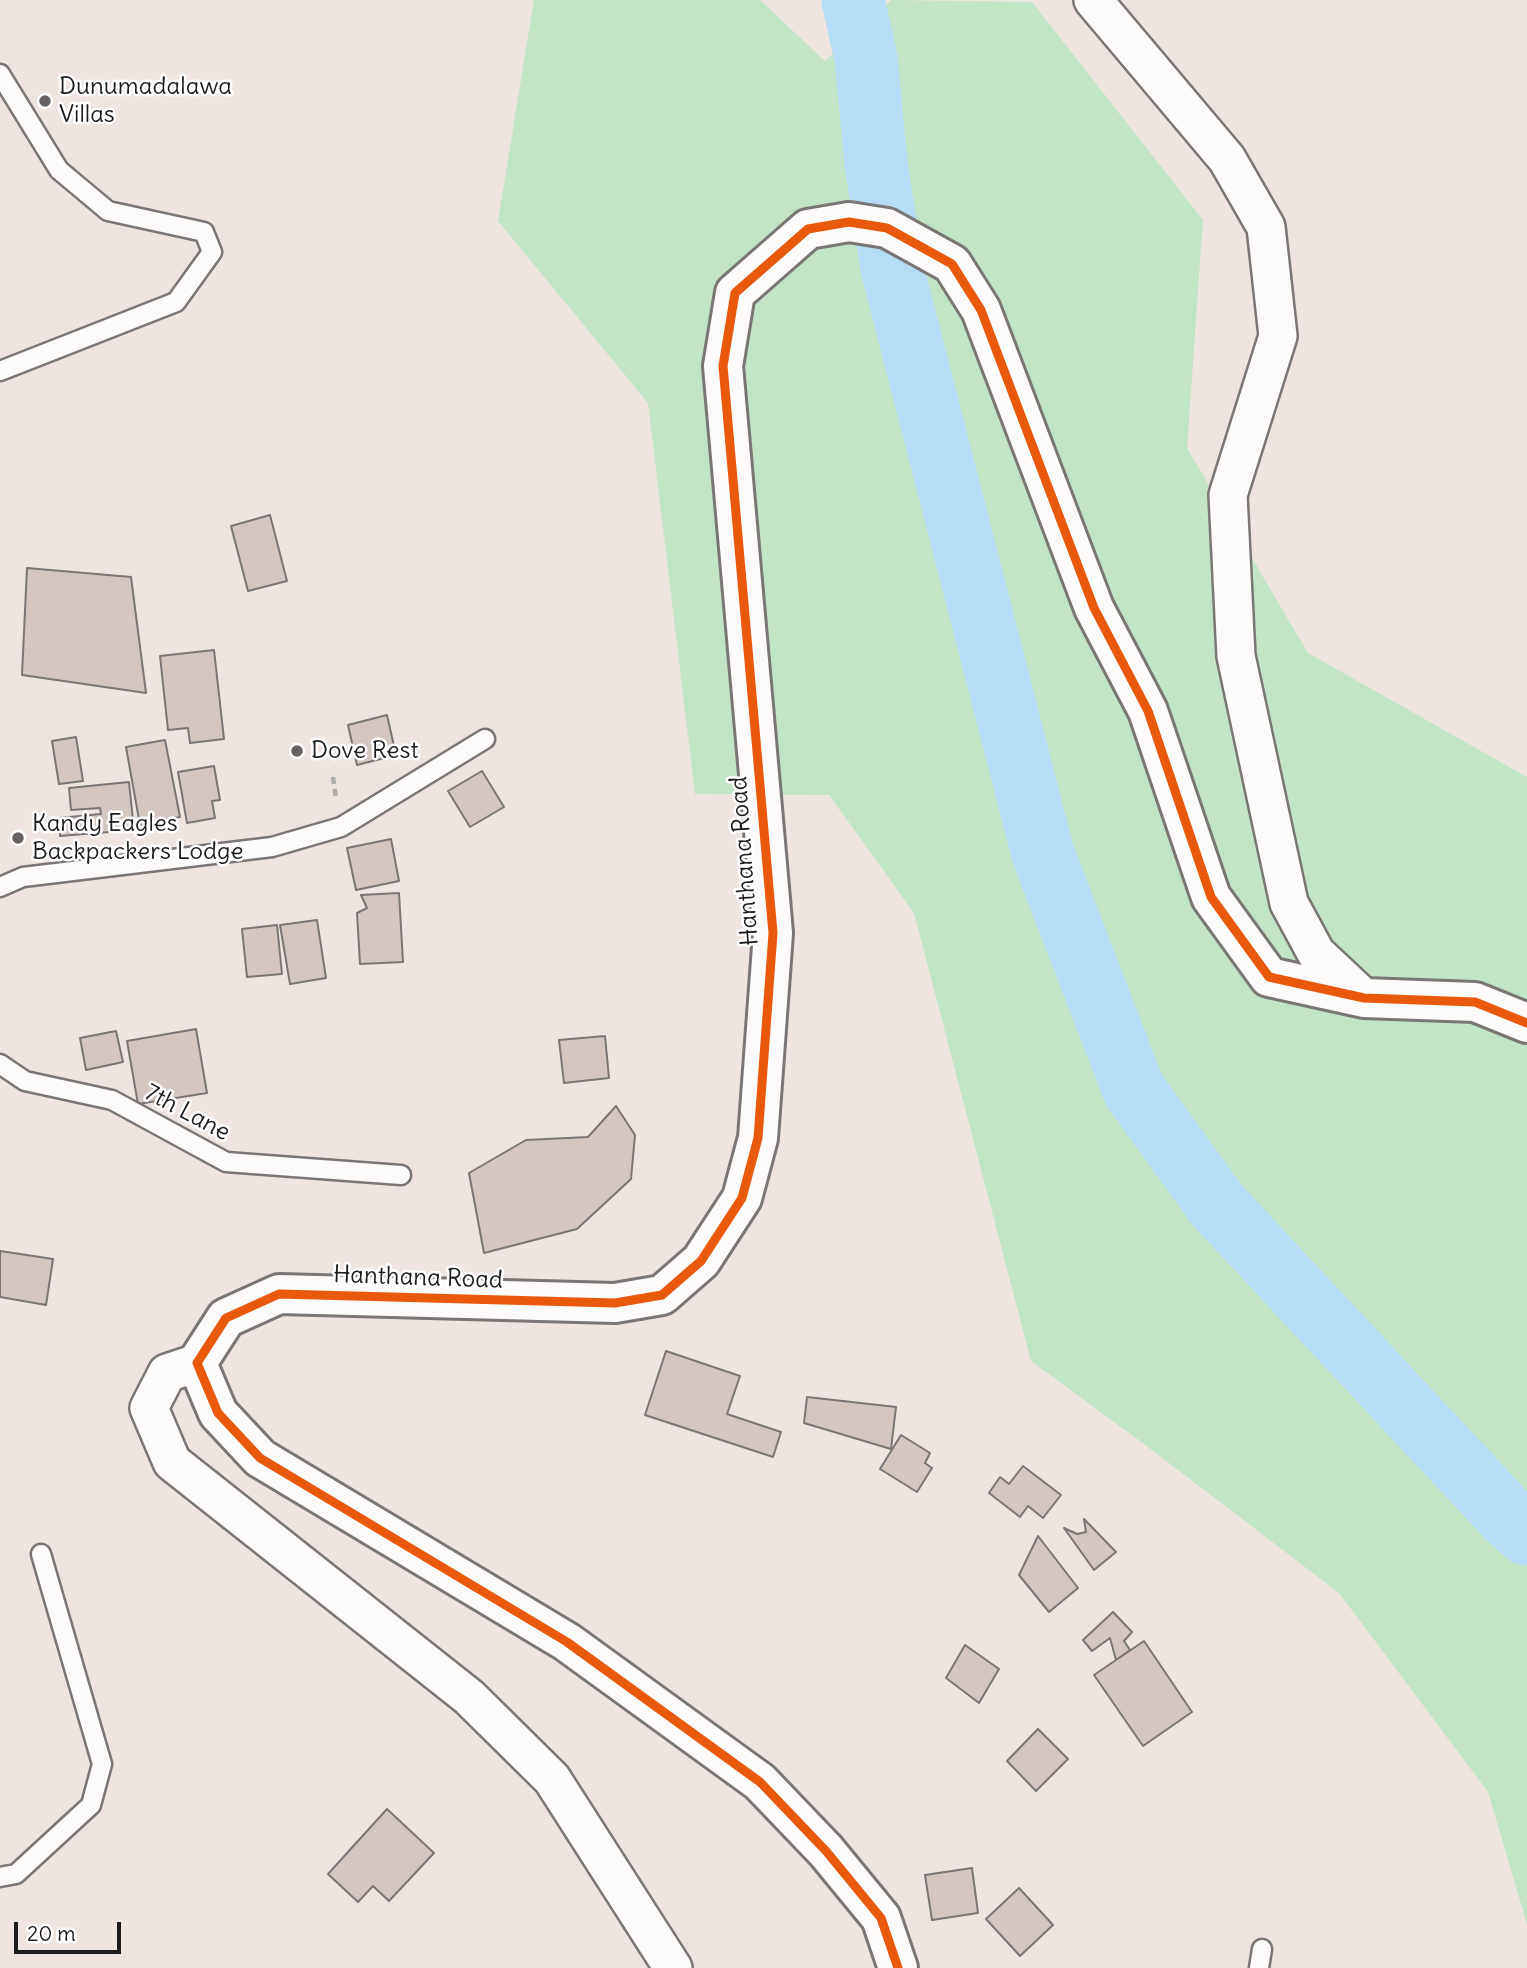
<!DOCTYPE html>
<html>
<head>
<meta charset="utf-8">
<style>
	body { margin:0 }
	#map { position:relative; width:1527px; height:1968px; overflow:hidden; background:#eee5e1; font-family:Delius,sans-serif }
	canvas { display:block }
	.scale { position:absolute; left:14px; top:1922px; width:107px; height:32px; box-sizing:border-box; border:4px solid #1c1c1c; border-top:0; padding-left:9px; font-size:21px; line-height:24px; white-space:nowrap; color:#1c1c1c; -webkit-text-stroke:5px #fff; paint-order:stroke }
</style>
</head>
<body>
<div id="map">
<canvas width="1527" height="1968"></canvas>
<div class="scale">20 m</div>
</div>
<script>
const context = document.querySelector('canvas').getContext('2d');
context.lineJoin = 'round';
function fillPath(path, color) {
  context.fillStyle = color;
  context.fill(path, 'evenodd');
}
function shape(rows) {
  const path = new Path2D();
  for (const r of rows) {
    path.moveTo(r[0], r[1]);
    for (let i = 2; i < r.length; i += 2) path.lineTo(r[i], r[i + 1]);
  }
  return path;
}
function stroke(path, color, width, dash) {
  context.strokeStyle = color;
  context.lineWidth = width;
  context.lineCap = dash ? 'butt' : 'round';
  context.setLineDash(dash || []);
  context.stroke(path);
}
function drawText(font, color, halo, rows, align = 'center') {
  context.font = font + ' Delius,sans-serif';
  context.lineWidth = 5;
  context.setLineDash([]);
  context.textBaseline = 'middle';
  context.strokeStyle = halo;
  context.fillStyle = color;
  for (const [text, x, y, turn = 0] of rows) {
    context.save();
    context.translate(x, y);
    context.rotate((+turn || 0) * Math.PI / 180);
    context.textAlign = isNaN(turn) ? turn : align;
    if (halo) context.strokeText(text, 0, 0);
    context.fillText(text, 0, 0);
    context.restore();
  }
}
fillPath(shape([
	[534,0,760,0,825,61,891,0,1032,2,1203,220,1187,448,1308,653,1527,777,1527,1924,1488,1792,1339,1593,1144,1444,1031,1361,914,913,829,795,695,794,648,403,498,221]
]), '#c2e5c7');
stroke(shape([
	[853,0,866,58,876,163,892,268,1043,854,1134,1090,1217,1205,1508,1517,1527,1534]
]), '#b5ddf5', 63);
const building = shape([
	[270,515,287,581,248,591,231,526,270,515],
	[27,568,131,577,146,693,22,675,27,568],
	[214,650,224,739,190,743,188,728,168,730,160,656,214,650],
	[387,715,396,755,357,765,348,725,387,715],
	[76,737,83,781,59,784,52,741,76,737],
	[165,740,180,817,140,825,126,747,165,740],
	[214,766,220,800,212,801,215,818,187,823,178,772,214,766],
	[482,771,504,807,470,827,448,791,482,771],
	[129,782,134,830,60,836,59,818,101,814,100,808,71,810,69,788,129,782],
	[391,839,399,881,356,890,347,848,391,839],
	[399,893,403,962,360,964,357,913,367,908,361,895,399,893],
	[317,920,326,978,290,984,280,925,317,920],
	[277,925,282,974,247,977,242,929,277,925],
	[196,1029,207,1093,138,1104,127,1041,196,1029],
	[116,1031,123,1062,86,1070,80,1038,116,1031],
	[605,1036,609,1078,564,1083,559,1040,605,1036],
	[616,1106,635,1135,631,1179,577,1229,484,1253,469,1173,526,1140,588,1137,616,1106],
	[0,1251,53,1259,46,1305,0,1297,0,1251],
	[666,1351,740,1376,727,1414,781,1432,773,1457,645,1415,666,1351],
	[807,1397,896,1407,891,1449,804,1423,807,1397],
	[901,1435,930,1453,925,1463,932,1468,917,1492,880,1469,901,1435],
	[1023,1466,1061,1495,1043,1518,1028,1506,1020,1517,989,1493,1000,1477,1009,1484,1023,1466],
	[1084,1519,1116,1552,1094,1570,1064,1528,1077,1534,1086,1532,1084,1519],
	[1038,1536,1078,1588,1049,1612,1019,1575,1038,1536],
	[1113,1612,1132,1632,1124,1641,1130,1650,1116,1660,1110,1638,1092,1651,1083,1640,1113,1612],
	[1144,1641,1192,1712,1143,1746,1094,1675,1144,1641],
	[965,1645,999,1669,979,1703,946,1678,965,1645],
	[1038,1729,1068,1759,1036,1791,1007,1761,1038,1729],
	[387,1809,434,1853,389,1901,373,1886,358,1902,328,1874,387,1809],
	[972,1868,978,1913,932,1920,925,1875,972,1868],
	[1019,1888,1053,1925,1020,1956,986,1919,1019,1888]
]);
fillPath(building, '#d4c6c0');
stroke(building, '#7a7675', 2);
const service = shape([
	[0,74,59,170,108,211,204,232,212,252,176,302,0,371],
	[0,887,23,877,272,847,341,827,485,739],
	[0,1064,25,1081,112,1100,226,1162,401,1175],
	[0,1877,16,1874,91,1805,102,1764,41,1554],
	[1259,1968,1262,1949]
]);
const minor = shape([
	[1093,0,1227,159,1266,227,1278,336,1228,495,1236,656,1289,903,1316,953,1364,998],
	[197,1363,167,1373,149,1408,172,1462,469,1697,552,1779,673,1968]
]);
const tertiary = shape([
	[898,1968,881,1918,826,1851,760,1782,567,1642,260,1458,218,1413,197,1363,226,1318,279,1294,615,1303,662,1295,701,1261,742,1198,758,1138,773,933,723,366,735,293,808,229,849,222,887,228,952,264,981,310,1094,608,1148,711,1211,897,1269,977,1364,998,1475,1002,1527,1023]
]);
stroke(service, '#7a7675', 23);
stroke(minor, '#7a7675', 42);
stroke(tertiary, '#7a7675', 44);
stroke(shape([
	[333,777,336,799]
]), '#afaead', 4.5, [7, 5]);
stroke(service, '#fcfbfa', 18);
stroke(minor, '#fcfbfa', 37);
stroke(tertiary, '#fcfbfa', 38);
stroke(shape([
	[898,1968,881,1918,826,1851,760,1782,567,1642,260,1458,218,1413,197,1363,226,1318,279,1294,615,1303,662,1295,701,1261,742,1198,758,1138,773,933,723,366,735,293,808,229,849,222,887,228,952,264,981,310,1094,608,1148,711,1211,897,1269,977,1364,998,1475,1002,1527,1023]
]), '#e8590c', 9);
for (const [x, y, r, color] of [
	[45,101,7,"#666261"],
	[297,751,7,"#666261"],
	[18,838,7,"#666261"]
]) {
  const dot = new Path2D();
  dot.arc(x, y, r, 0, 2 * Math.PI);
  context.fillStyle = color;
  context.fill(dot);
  stroke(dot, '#fff', 2.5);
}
drawText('24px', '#1c1c1c', '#fff', [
	["Dunumadalawa",59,87],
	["Villas",59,115],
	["Dove Rest",311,751],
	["Kandy Eagles",32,824],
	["Backpackers Lodge",32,852]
], 'left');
drawText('24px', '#1c1c1c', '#fff', [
	["Hanthana Road",745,861,-94],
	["7th Lane",187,1113,28],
	["Hanthana Road",418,1278,2]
]);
</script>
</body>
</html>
